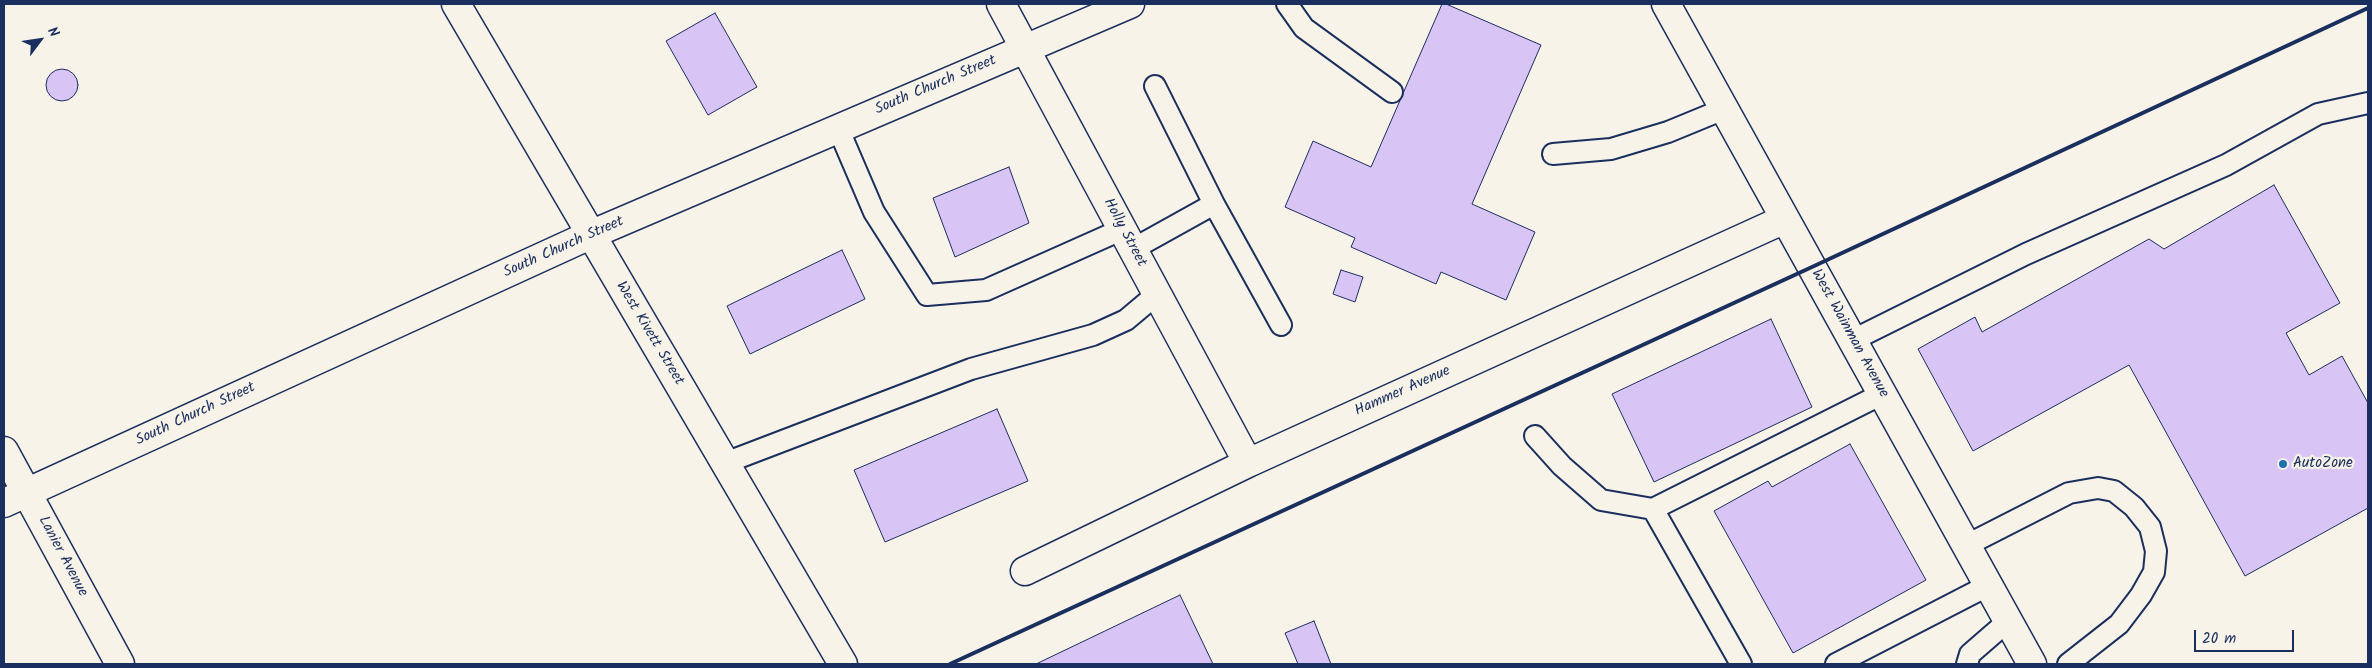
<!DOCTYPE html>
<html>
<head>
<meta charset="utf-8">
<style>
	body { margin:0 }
	#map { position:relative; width:2372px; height:668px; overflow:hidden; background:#f7f3e8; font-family:Kalam,sans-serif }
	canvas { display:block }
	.frame { position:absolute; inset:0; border:5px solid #1b2f5e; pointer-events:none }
	.north { position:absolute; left:15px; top:15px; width:50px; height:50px; -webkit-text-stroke:4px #f7f3e8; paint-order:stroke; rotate:59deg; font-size:14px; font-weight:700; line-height:20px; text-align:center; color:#1b2f5e }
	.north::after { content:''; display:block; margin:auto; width:18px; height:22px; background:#1b2f5e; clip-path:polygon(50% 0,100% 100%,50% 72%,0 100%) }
	.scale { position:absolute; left:2194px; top:630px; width:100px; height:22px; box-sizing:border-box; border:2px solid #1b2f5e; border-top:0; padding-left:6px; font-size:15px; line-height:18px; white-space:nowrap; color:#1b2f5e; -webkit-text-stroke:4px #f7f3e8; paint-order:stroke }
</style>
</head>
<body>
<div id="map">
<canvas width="2372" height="668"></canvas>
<div class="frame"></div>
<div class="north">N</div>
<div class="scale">20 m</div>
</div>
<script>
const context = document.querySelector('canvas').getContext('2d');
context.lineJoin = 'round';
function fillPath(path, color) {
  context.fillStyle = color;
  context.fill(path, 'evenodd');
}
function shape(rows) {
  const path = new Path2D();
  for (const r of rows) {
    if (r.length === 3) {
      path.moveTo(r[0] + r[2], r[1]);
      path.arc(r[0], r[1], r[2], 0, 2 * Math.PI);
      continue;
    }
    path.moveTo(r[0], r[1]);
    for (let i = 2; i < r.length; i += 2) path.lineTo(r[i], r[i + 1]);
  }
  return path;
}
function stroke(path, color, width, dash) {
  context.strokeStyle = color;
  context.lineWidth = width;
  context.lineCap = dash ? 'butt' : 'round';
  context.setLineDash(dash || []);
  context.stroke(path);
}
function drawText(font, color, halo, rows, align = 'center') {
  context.font = font + ' Kalam,sans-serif';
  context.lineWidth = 4.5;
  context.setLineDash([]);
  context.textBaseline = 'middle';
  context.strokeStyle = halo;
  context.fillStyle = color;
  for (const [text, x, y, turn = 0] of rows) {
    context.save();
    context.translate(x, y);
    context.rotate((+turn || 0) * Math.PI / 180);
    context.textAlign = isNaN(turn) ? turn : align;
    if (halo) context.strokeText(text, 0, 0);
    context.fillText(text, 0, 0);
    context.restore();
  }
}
const building = shape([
	[1442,4,1446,4,1541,45,1472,204,1535,232,1506,300,1441,272,1436,284,1351,247,1355,238,1285,207,1313,141,1371,167,1442,4],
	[715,13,757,87,708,115,666,41,715,13],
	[62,85,16],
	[1009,167,1029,223,955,257,933,198,1009,167],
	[2274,185,2340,303,2286,333,2309,375,2342,356,2368,403,2368,508,2245,576,2129,365,1973,451,1918,349,1975,317,1982,332,2149,239,2164,249,2274,185],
	[842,250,865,299,750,354,727,306,842,250],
	[1341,270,1363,277,1355,302,1333,294,1341,270],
	[1771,319,1812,407,1654,482,1612,394,1771,319],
	[997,409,1028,481,885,542,854,470,997,409],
	[1850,444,1926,580,1793,653,1714,511,1768,481,1772,487,1850,444],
	[1180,595,1213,664,1036,664,1180,595],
	[1314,621,1331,664,1298,664,1285,633,1314,621]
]);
fillPath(building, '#d8c4f5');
stroke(building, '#1b2f5e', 1);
const lane = shape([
	[1287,4,1304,28,1392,92],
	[1155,86,1214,204],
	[838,128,874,212,927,295,986,290,1123,229],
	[1553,154,1611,149,1668,132,1724,109],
	[1133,249,1214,204,1281,325],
	[1853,340,2026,254,2226,165,2318,114,2368,103],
	[1535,436,1562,466,1601,500,1653,509,1741,664],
	[725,463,971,369,1093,335,1126,320,1157,294],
	[1653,509,1882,394],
	[1967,545,2069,493,2098,488,2114,491,2134,507,2150,527,2156,551,2154,572,2141,595,2119,624,2068,664],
	[1836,664,1989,585],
	[1967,664,1970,654,2008,621]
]);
const street = shape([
	[456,4,843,664],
	[1001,4,1248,463],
	[1666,4,2032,664],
	[4,451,120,664],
	[1025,571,1248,463,1785,219]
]);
const secondary = shape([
	[4,503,590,235,1130,4]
]);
stroke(lane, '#1b2f5e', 24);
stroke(street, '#1b2f5e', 31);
stroke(secondary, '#1b2f5e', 31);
stroke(lane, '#f7f3e8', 20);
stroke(street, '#f7f3e8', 28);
stroke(secondary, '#f7f3e8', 28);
stroke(shape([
	[950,664,1812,267,2368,8]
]), '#1b2f5e', 4);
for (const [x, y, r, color] of [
	[2283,464,5,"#1f6fb2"]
]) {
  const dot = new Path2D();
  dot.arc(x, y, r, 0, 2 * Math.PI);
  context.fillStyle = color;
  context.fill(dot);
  stroke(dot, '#f7f3e8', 2);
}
drawText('15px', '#1b2f5e', '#f7f3e8', [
	["South Church Street",936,86,-23],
	["Holly Street",1124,233,62],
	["South Church Street",564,248,-24],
	["West Kivett Street",649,334,59],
	["West Wainman Avenue",1849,334,61],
	["Hammer Avenue",1403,392,-24],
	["South Church Street",196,415,-25],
	["Lanier Avenue",62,557,62]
]);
drawText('15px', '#1b2f5e', '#f7f3e8', [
	["AutoZone",2293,464]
], 'left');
</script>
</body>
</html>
